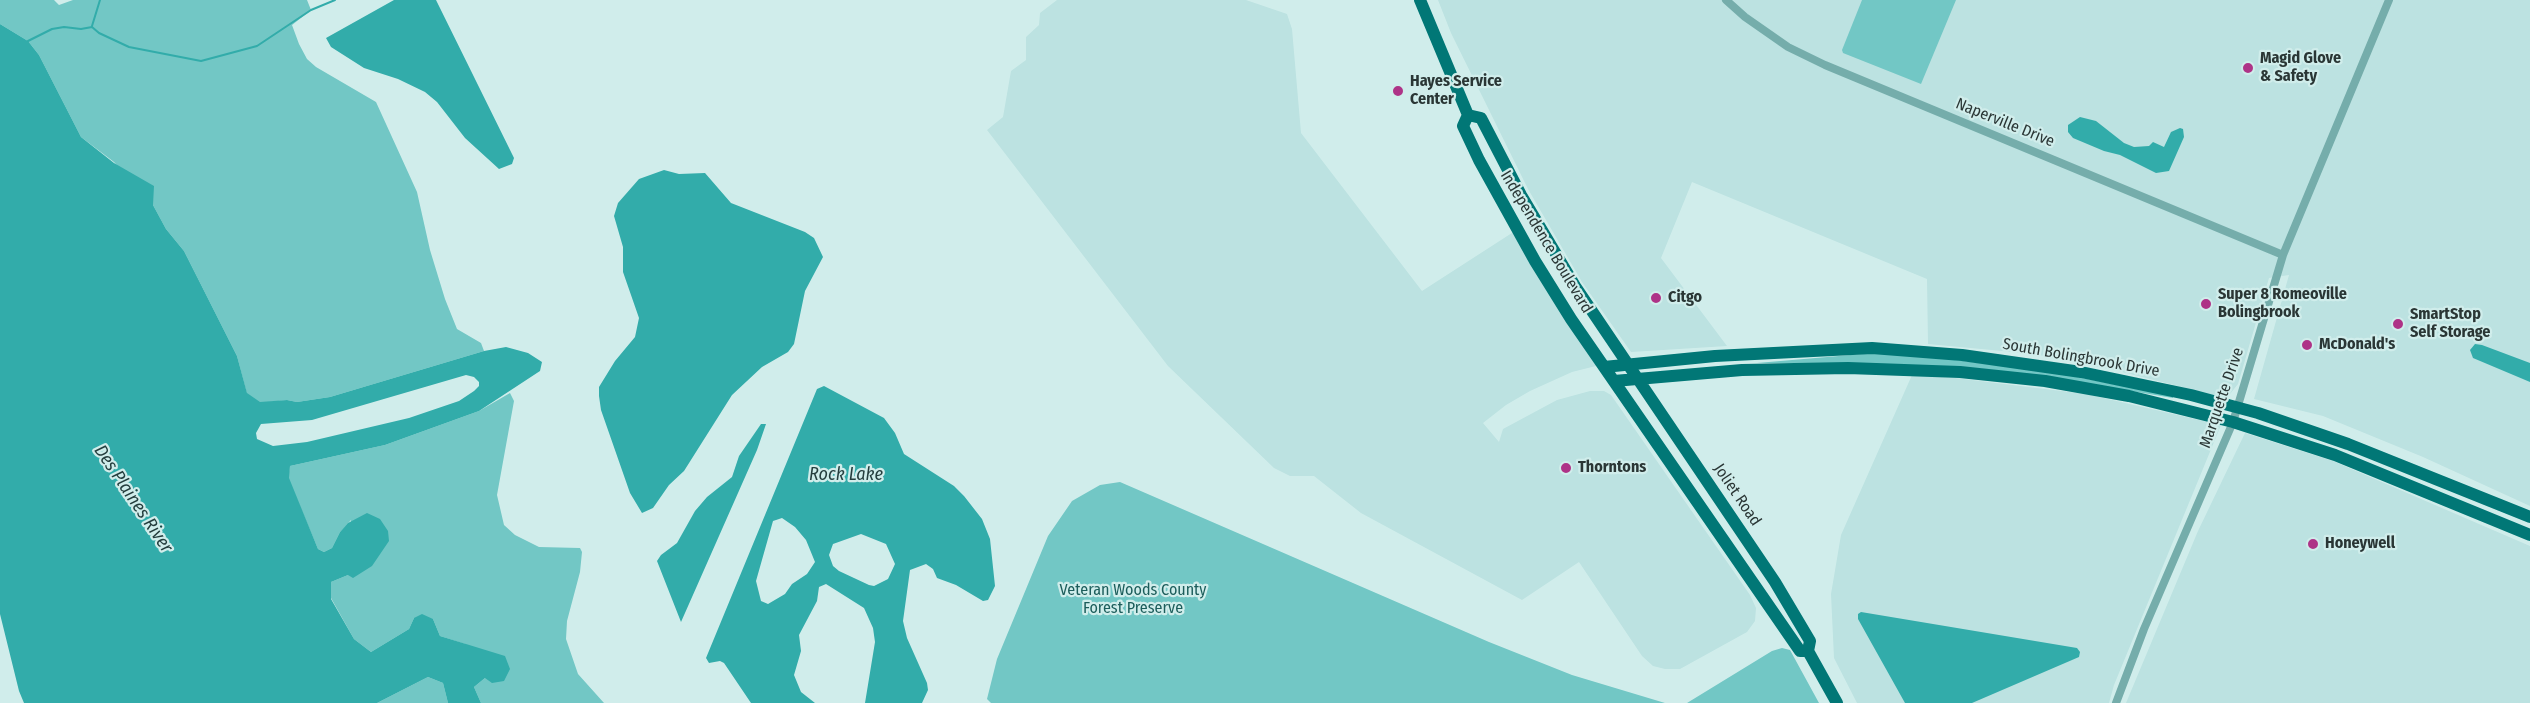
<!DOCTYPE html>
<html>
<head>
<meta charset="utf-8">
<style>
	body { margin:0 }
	canvas { display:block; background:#d0edeb }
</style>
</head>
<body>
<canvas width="2530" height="703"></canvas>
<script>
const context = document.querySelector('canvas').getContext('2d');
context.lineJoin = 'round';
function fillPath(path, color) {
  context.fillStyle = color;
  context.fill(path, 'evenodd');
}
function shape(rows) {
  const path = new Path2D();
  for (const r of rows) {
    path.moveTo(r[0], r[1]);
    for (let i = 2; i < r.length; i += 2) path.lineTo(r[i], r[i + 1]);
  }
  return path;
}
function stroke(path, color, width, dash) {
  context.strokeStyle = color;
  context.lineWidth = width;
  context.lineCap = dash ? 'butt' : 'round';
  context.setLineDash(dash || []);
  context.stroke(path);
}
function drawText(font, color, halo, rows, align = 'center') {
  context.font = font + ' "Fira Sans Condensed",sans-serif';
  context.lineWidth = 4.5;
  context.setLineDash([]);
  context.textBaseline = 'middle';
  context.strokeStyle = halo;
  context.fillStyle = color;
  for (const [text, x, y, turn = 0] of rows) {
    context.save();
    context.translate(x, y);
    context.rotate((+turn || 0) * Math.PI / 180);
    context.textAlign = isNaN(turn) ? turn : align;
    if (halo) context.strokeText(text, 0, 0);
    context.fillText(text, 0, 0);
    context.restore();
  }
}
fillPath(shape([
	[1057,0,1246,0,1287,14,1292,29,1301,133,1422,291,1515,231,1600,365,1572,372,1530,391,1506,405,1483,423,1499,442,1503,429,1557,400,1590,391,1604,391,1611,395,1750,595,1756,608,1755,621,1747,632,1680,669,1665,669,1653,666,1642,656,1579,562,1522,600,1361,513,1314,476,1290,476,1274,468,1168,366,987,130,1003,117,1011,71,1026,60,1026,37,1039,25,1040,13],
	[1438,0,2530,0,2530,506,2423,457,2323,416,2254,399,2289,275,2269,278,2238,384,2230,394,2222,397,2114,370,2034,354,1928,344,1927,279,1692,182,1661,258,1727,346,1631,352,1582,282,1528,189,1451,33],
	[1912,375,1955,378,2086,394,2221,425,2114,685,2109,703,1857,703,1834,658,1831,594,1841,535],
	[2245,433,2333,461,2530,546,2530,703,2126,703,2198,531]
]), '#bce2e1');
fillPath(shape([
	[0,0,54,0,59,5,73,0,307,0,311,10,292,25,299,44,307,59,316,67,376,102,417,192,430,250,445,299,457,329,481,343,484,351,330,397,297,402,287,400,260,403,247,394,237,356,184,251,166,229,153,205,114,162,81,137,39,55,28,41,0,24],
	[1862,0,1956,0,1921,84,1843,53,1842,50],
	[1874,353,1931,357,2052,372,2173,396,2173,398,2048,377,1984,369,1856,363,1757,363],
	[510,393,514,401,497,495,504,525,515,535,539,547,580,548,582,552,580,572,567,621,566,639,578,674,604,703,481,703,474,687,485,678,465,644,440,636,433,619,414,618,409,629,371,652,354,639,331,598,331,582,348,575,351,520,340,532,332,548,324,552,318,549,288,478,290,466,385,445,479,411],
	[1120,482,1489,642,1572,675,1665,703,991,703,987,699,997,659,1048,536,1072,501,1100,485],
	[1782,648,1790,650,1819,703,1687,703,1772,651],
	[428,677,443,683,448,703,377,703]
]), '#72c7c5');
fillPath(shape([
	[394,0,436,0,514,158,512,164,499,169,465,138,437,102,425,92,398,79,364,68,331,47,326,38],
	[0,24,28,41,39,55,81,137,114,163,154,186,153,205,166,229,184,251,237,356,247,393,260,402,287,400,297,402,330,397,484,351,506,347,528,353,542,362,540,371,479,411,385,445,290,466,289,478,318,549,324,552,332,548,340,532,348,523,367,513,380,519,388,531,389,541,372,566,353,578,348,575,331,582,331,599,354,639,371,652,409,629,414,618,422,614,433,619,440,636,505,656,510,669,504,681,492,683,485,678,474,687,481,703,448,703,443,683,428,677,377,703,24,703,19,691,0,614],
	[466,375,474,377,479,382,479,386,474,391,459,401,409,418,307,442,273,446,257,439,256,433,261,424,312,420],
	[2080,117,2096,121,2124,143,2134,147,2149,146,2153,142,2164,147,2171,132,2180,128,2183,129,2184,137,2169,171,2156,173,2120,155,2104,151,2073,138,2068,132,2068,125],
	[664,170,679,174,705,173,731,203,805,232,814,238,823,257,805,291,794,344,788,352,762,367,732,395,684,471,669,485,653,508,642,513,630,493,601,410,599,396,599,387,615,361,635,337,639,318,623,272,623,247,614,216,618,203,639,179],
	[2475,344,2482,345,2530,363,2530,382,2473,358,2470,350],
	[824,386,884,418,895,433,904,454,954,486,964,496,982,519,990,539,995,586,988,600,983,601,956,585,937,578,933,569,926,564,910,570,903,621,907,638,927,683,928,690,922,703,865,703,875,642,873,628,864,608,826,584,819,587,817,601,799,635,801,651,794,675,801,692,815,703,751,703,724,663,720,661,709,663,706,658,817,389],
	[782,518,795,527,806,540,815,562,807,574,792,584,785,594,768,604,761,601,756,581,773,521],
	[861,534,886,544,895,564,888,579,874,586,869,585,839,571,833,566,829,555,833,544],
	[761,424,766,424,757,450,681,622,657,561,661,555,677,543,695,511,707,497,732,477,739,456],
	[1861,612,2077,648,2080,652,2079,657,1972,703,1905,703,1858,619,1858,614]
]), '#32acaa');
stroke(shape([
	[92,26,100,0],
	[92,27,99,33,129,47,201,61,257,46,311,10,335,0],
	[28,41,52,29,64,27,81,29,92,27]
]), '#32acaa', 2);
stroke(shape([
	[1726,0,1745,17,1788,47,1825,65,2283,255],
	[2116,703,2144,629,2233,422,2283,255,2389,0]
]), '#75adab', 8);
stroke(shape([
	[1420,0,1468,115,1463,126,1479,160,1535,261,1571,319,1800,651,1808,651],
	[1468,115,1481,118,1521,195,1575,286,1775,582,1810,641,1808,651,1837,703],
	[1604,367,1715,356,1872,348,1962,355,2081,372,2191,395,2258,413,2348,444,2530,517],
	[1614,381,1742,370,1848,368,1960,372,2045,381,2129,396,2233,422,2335,455,2530,535]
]), '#017776', 12);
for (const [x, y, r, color] of [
	[2248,68,6,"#ae3387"],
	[1398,91,6,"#ae3387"],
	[1656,298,6,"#ae3387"],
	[2206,304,6,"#ae3387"],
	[2398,324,6,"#ae3387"],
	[2307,345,6,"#ae3387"],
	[1566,468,6,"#ae3387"],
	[2313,544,6,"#ae3387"]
]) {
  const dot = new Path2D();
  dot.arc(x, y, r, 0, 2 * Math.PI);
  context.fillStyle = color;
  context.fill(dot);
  stroke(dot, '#d0edeb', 2);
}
drawText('bold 16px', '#2a3635', '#d0edeb', [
	["Magid Glove",2260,59],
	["& Safety",2260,77],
	["Hayes Service",1410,82],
	["Center",1410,100],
	["Super 8 Romeoville",2218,295],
	["Bolingbrook",2218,313],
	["Citgo",1668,298],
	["SmartStop",2410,315],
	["Self Storage",2410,333],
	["McDonald's",2319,345],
	["Thorntons",1578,468],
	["Honeywell",2325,544]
], 'left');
drawText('16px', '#2a3635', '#d0edeb', [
	["Naperville Drive",2005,123,22],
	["Independence Boulevard",1546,242,59],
	["South Bolingbrook Drive",2081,358,10],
	["Marquette Drive",2222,398,-71],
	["Joliet Road",1737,495,56]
]);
drawText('16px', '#1c5d5b', '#d0edeb', [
	["Veteran Woods County",1133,591],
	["Forest Preserve",1133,609]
]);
drawText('italic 18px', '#253e3e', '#d0edeb', [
	["Rock Lake",846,475],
	["Des Plaines River",133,499,56]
]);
</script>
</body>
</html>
